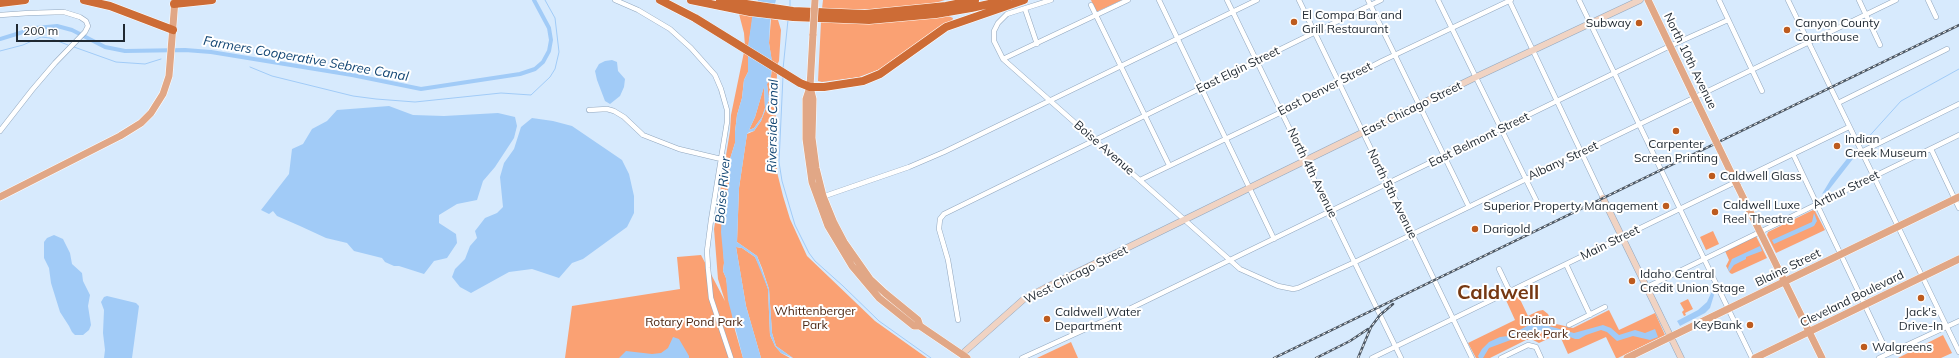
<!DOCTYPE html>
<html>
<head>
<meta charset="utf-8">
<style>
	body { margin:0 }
	#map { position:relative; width:1959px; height:358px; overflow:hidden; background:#d7eafd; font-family:Mulish,sans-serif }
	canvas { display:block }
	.scale { position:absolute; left:16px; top:24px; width:109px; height:18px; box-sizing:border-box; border:2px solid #1f2831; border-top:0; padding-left:5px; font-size:12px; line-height:14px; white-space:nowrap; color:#1f2831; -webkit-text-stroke:3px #fff; paint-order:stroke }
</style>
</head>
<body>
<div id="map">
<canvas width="1959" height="358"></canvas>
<div class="scale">200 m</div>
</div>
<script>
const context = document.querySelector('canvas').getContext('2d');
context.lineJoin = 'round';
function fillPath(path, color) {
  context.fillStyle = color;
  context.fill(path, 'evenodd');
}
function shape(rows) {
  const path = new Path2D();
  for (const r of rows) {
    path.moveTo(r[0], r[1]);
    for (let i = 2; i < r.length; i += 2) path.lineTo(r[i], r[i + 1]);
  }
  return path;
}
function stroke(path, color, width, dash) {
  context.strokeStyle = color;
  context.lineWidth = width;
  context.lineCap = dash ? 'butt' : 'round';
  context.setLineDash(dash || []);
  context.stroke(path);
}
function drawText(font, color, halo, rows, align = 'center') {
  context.font = font + ' Mulish,sans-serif';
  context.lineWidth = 4;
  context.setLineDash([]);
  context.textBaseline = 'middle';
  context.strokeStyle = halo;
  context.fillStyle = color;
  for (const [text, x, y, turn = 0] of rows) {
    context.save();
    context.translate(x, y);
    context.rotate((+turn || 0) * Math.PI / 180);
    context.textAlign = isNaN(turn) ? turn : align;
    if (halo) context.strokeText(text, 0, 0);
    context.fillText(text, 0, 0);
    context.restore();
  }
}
fillPath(shape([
	[823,0,945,0,935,3,890,8,854,10,822,9],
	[1091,0,1122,0,1096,12],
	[739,14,753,16,748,48,745,46,744,33],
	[946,15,953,18,952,21,883,68,859,77,822,82,818,81,821,22,878,23],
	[771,19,778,20,781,30,779,61,777,65,772,63,769,43],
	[744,52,748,54,748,72,744,80,742,98,737,115,735,132,735,143,730,159,729,185,722,214,724,263,723,271,726,278,735,330,743,358,565,358,572,306,680,289,677,257,701,255,725,301,718,279,714,229,730,131,731,115],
	[772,68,777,72,775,136,767,148,777,152,777,172,783,196,790,219,807,256,875,321,927,358,793,358,776,346,772,333,769,289,762,268,757,256,737,242,739,188,747,134,754,131,761,121,769,100,767,84,771,76],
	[764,86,765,108,762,117,754,128,749,130,755,117],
	[1813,210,1815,211,1825,230,1776,253,1767,235,1768,232],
	[1713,231,1719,244,1706,250,1700,237],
	[1756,236,1767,258,1732,274,1730,273,1726,266,1729,260,1725,251],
	[736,247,742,248,755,257,761,269,768,289,770,335,775,346,781,353,790,358,761,358,746,306],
	[1517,293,1528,316,1538,311,1543,310,1548,314,1552,323,1573,328,1609,310,1619,330,1655,313,1665,335,1618,358,1616,358,1606,337,1568,354,1560,336,1556,335,1539,343,1533,340,1526,340,1490,358,1476,358,1468,343,1515,320,1505,298],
	[1688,299,1693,309,1685,313,1686,315,1684,316,1682,312,1684,310,1680,303],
	[1943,335,1952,353,1941,358,1898,358],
	[1071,342,1078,358,1037,358]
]), '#faa173');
fillPath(shape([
	[758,0,776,0,770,21,769,43,772,61,771,76,767,84,769,100,761,121,754,131,749,132,747,134,739,188,737,242,757,256,769,289,772,333,776,346,793,358,781,353,775,346,770,335,768,289,755,257,742,248,736,247,746,306,761,358,743,358,728,300,726,278,723,271,724,263,721,232,722,214,729,185,730,159,735,143,735,132,737,115,742,98,744,80,748,72,748,47,752,18],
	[764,87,765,108,762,117,754,128,749,130,755,117],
	[612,60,617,62,618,71,625,79,624,87,620,96,610,104,605,101,597,80,595,71,599,64,605,61],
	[389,106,413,115,444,116,498,113,515,117,517,126,514,138,495,167,483,181,477,200,457,204,439,215,439,223,456,234,457,243,447,258,434,261,424,274,399,266,394,266,385,262,382,258,354,251,347,243,326,238,300,226,277,216,273,211,269,214,261,210,289,174,292,149,303,144,312,129,327,121,337,110],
	[532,118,553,121,572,126,622,160,629,174,634,196,634,213,627,227,583,259,572,263,559,278,532,269,509,272,471,293,460,287,452,277,455,269,465,259,470,246,477,238,475,231,485,218,497,213,503,207,500,177,504,163,514,149,521,127],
	[1854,150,1856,155,1828,191,1822,194,1831,179],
	[1814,213,1817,221,1814,226,1774,244,1772,240,1812,222],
	[54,235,63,239,70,253,72,264,82,273,83,281,90,295,88,306,91,325,89,330,83,335,75,335,72,332,69,326,60,312,51,283,49,268,44,258,44,242,47,238],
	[1760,246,1762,251,1746,257,1746,259,1734,265,1729,272,1728,268,1732,259],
	[1712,291,1714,295,1710,308,1705,313,1680,326,1677,321,1698,310,1707,302],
	[107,296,136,303,139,306,132,358,104,358,105,350,103,333,104,310,101,302,104,297],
	[1529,325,1545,325,1574,333,1603,325,1611,328,1619,335,1635,330,1645,333,1655,329,1658,337,1650,340,1633,336,1617,341,1607,332,1601,330,1586,335,1579,339,1575,339,1560,333,1546,330,1543,332,1535,331,1489,348,1483,358,1479,358,1478,356,1482,349,1489,342,1500,337,1508,336],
	[673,337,679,339,689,356,689,358,619,358,626,351,652,354,661,353,668,348]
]), '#a1cbf7');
stroke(shape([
	[790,7,790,0],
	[74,47,116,62,145,64,161,59],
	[0,51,23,45,41,37,50,38,68,45],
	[250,67,272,76,353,96,376,99,415,102,501,93,531,95,550,77,555,69,559,52,555,18,545,0],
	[783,69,788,20],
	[783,76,779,162,782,181,795,225,809,253,815,261,843,286,879,321,931,358],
	[1864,142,1901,101,1959,69]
]), '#a1cbf7', 1);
stroke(shape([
	[0,39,36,28,57,26,72,30,105,47,125,51,185,50,211,52,352,75,421,89,520,74,535,69,543,62,549,51,551,40,549,28,534,0]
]), '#a1cbf7', 4);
const street = shape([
	[615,0,638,10,670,29,691,48,715,75,721,89,727,110,727,122,711,220,707,251,708,268,711,298,731,358],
	[1051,0,1007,14,998,23,994,31,994,41,1003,59,1240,269,1278,286,1293,289,1298,288,1355,262,1896,0],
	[1159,0,1274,239],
	[1227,0,1401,358],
	[1299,0,1472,358],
	[1368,0,1469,207],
	[1438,0,1539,206],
	[1509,0,1603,198],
	[1579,0,1752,358],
	[1719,0,1762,91],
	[1788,0,1959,352],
	[1859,0,1880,45],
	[1928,0,1936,17],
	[1091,5,1169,165],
	[1025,9,1037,44],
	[0,15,29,13,64,12,80,17,86,21,88,26,85,32,55,63,32,90,0,131],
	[1003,59,1128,0],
	[1838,103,1947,49],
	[589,110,607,109,614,111,624,117,643,135,679,149,721,159],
	[1931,149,1959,208],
	[1861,152,1959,104],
	[1793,154,1888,354],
	[1140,180,1317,95,1382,61,1511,0],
	[822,197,909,167,944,152,1257,0],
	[1566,264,1590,315],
	[1499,269,1510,292],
	[1647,287,1959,135],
	[958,320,948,260,939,229,940,219,944,214,1381,0],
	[1569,325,1605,307],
	[1022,358,1121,313,1670,46,1728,20],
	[1372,358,1849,127],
	[1501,358,1528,345,1536,347,1541,358],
	[1879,358,1959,321]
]);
const secondary = shape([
	[1603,198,1681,358],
	[962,354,1024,299,1045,288,1476,77,1640,0]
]);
const primary = shape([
	[1648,0,1693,94],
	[813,34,810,87,806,99,806,139,812,182,828,226,852,266,879,298,914,326,920,326,967,358],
	[810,87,813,99,812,138,816,168,823,196,834,223,844,242,870,279,885,293,918,320,920,326],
	[1737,185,1822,358],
	[0,197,120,136,141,123,151,113,163,94,169,76,175,0],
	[1627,358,1959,197],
	[1755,358,1959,259]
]);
const highway = shape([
	[84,0,110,6,173,30],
	[660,0,695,18,800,83,810,87,824,87,863,81,880,74,946,27,1024,0],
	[691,0,750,12,793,17,869,20,936,14,971,8,1007,0],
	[720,0,793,11,865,14,946,6,975,0],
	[0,3,25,0],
	[174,4,212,0]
]);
stroke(street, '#91a6bd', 5.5);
stroke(secondary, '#91a6bd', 7);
stroke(primary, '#fff', 8);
stroke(highway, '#fff', 9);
stroke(street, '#fff', 4.5);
stroke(secondary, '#f0d3c3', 6);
stroke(primary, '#e1a786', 7);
stroke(highway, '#cd6c36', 8);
const rail = shape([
	[1274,358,1959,25],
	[1316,358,1350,341,1368,329],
	[1358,358,1371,327,1380,315,1393,304]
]);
stroke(rail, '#4d5864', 2.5);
stroke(rail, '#fff', 1, [3]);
const primaryBridge = shape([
	[813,34,815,0],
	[1693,94,1737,185]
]);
stroke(primaryBridge, '#fff', 8, []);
stroke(primaryBridge, '#e1a786', 7);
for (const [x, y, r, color] of [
	[1294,22,4,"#bd5b1e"],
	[1639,23,4,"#bd5b1e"],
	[1787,30,4,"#bd5b1e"],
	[1676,131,4,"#bd5b1e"],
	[1837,146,4,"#bd5b1e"],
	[1712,176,4,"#bd5b1e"],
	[1666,206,4,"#bd5b1e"],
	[1715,212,4,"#bd5b1e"],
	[1475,229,4,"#bd5b1e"],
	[1632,281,4,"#bd5b1e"],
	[1921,298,4,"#bd5b1e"],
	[1047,319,4,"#bd5b1e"],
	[1750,325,4,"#bd5b1e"],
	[1864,347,4,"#bd5b1e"]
]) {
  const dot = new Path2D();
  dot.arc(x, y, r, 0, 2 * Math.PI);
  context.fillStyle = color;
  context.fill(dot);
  stroke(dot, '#fff', 1.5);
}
drawText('12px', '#1f2831', '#fff', [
	["El Compa Bar and",1302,15],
	["Grill Restaurant",1302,29],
	["Subway",1631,23,"right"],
	["Canyon County",1795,23],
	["Courthouse",1795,37],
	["Indian",1845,139],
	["Creek Museum",1845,153],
	["Carpenter",1676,144,"center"],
	["Screen Printing",1676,158,"center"],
	["Caldwell Glass",1720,176],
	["Caldwell Luxe",1723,205],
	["Reel Theatre",1723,219],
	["Superior Property Management",1658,206,"right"],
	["Darigold",1483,229],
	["Idaho Central",1640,274],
	["Credit Union Stage",1640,288],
	["Caldwell Water",1055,312],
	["Department",1055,326],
	["Jack's",1921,312,"center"],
	["Drive-In",1921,326,"center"],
	["KeyBank",1742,325,"right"],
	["Walgreens",1872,347]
], 'left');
drawText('12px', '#1f2831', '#fff', [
	["North 10th Avenue",1690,61,64],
	["East Elgin Street",1238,70,-26],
	["East Denver Street",1325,89,-27],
	["East Chicago Street",1412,109,-26],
	["East Belmont Street",1479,140,-26],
	["Boise Avenue",1104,148,41],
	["Albany Street",1563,161,-25],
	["North 4th Avenue",1312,173,64],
	["Arthur Street",1846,190,-26],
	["North 5th Avenue",1392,194,64],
	["Main Street",1610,243,-26],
	["Blaine Street",1788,268,-26],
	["West Chicago Street",1076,275,-27],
	["Cleveland Boulevard",1852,299,-26]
]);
drawText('12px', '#4b2612', '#fff', [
	["Whittenberger",815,311],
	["Park",815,325],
	["Indian",1538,320],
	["Creek Park",1538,334],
	["Rotary Pond Park",694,322]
]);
drawText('italic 13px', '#114573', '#fff', [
	["Farmers Cooperative Sebree Canal",306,59,10],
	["Riverside Canal",773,126,-89],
	["Boise River",723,190,-85]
]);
drawText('bold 20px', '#763812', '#fff', [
	["Caldwell",1498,293]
]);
</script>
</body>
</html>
